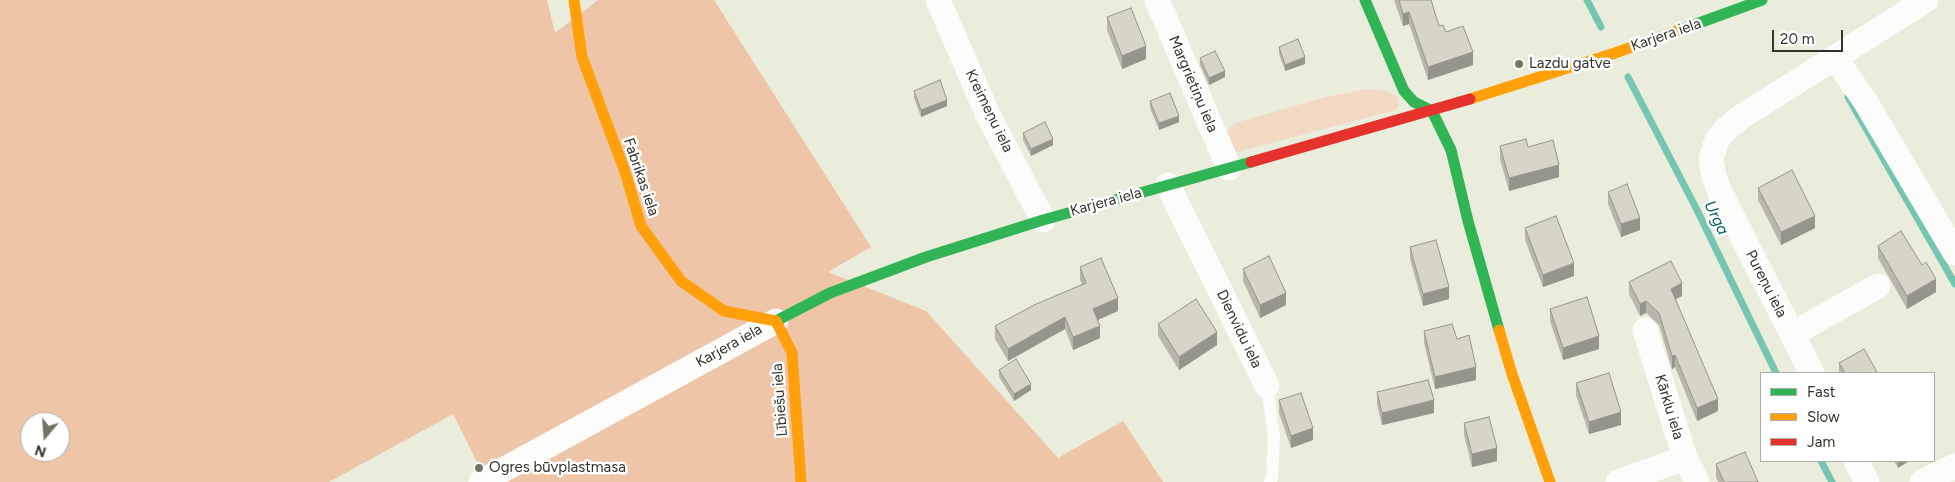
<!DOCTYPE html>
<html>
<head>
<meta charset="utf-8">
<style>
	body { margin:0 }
	#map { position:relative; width:1955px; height:482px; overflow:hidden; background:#eaeddb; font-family:Figtree,sans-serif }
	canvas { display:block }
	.legend { position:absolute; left:1760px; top:372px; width:175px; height:90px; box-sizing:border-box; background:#fff; border:1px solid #adada9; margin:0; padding:6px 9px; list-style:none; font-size:15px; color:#323327 }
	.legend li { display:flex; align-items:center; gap:10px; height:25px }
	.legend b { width:25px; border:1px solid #adada9 }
	.north { position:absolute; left:20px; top:412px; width:50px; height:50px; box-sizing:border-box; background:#fff; border:1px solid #adada9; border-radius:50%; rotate:198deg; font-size:14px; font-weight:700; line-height:20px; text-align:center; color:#323327 }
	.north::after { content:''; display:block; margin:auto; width:18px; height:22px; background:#727466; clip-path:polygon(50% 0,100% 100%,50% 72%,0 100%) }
	.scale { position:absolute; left:1772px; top:30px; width:71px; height:22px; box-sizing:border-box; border:2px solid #323327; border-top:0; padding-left:6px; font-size:15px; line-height:18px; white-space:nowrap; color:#323327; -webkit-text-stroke:4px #fff; paint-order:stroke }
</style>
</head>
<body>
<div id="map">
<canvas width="1955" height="482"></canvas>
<ul class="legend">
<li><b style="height:6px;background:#30b455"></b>Fast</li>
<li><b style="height:6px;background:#ff9f0a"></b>Slow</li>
<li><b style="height:6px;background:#e5322d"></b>Jam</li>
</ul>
<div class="north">N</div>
<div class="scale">20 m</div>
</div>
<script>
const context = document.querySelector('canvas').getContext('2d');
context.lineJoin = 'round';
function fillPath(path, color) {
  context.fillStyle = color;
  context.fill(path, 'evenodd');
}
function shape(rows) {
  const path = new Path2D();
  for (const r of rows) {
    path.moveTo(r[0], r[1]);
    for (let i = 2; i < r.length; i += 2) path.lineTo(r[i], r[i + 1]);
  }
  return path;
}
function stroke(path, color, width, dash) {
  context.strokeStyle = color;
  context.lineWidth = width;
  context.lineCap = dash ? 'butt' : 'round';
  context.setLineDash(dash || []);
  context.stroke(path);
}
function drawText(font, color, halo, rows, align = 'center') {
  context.font = font + ' Figtree,sans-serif';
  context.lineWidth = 5;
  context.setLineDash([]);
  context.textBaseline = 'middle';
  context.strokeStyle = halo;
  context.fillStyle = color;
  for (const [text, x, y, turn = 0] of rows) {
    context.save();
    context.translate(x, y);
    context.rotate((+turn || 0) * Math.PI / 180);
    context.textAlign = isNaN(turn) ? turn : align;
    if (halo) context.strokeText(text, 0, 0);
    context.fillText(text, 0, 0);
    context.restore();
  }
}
fillPath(shape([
	[1367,89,1386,91,1397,96,1399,105,1396,110,1237,152,1228,147,1227,132,1235,123,1326,97]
]), '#f3dac4');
fillPath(shape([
	[0,0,547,0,555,33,598,0,714,0,871,247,828,272,926,311,1058,458,1123,421,1163,482,487,482,453,414,329,482,0,482],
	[30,422,60,422,60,452,30,452]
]), '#eec5a7');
stroke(shape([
	[1587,0,1601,27],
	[1628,77,1697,210,1776,373],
	[1848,97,1955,284],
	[1821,461,1832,482]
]), '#74c6b3', 7);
stroke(shape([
	[1267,386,1274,437,1272,478,1270,482]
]), '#fcfcfa', 12);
stroke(shape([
	[938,0,989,117,1043,220],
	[1157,0,1229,168],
	[1836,59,1865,101,1955,253],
	[1168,185,1267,386],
	[1645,330,1685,458,1697,482],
	[1792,334,1878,286],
	[1812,373,1721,195,1714,177,1711,159,1717,140,1725,130,1741,117,1926,0],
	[1856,461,1867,482],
	[481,482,776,321],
	[1618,482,1685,458],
	[1922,482,1955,466]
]), '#fcfcfa', 25);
stroke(shape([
	[1365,0,1404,91,1414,102,1432,111],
	[1677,31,1762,0],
	[1432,111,1451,150,1468,221,1499,330],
	[776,321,830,293,926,257,1043,220,1251,162]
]), '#30b455', 11);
stroke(shape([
	[574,0,582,57,625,172,641,226,681,281,724,311,776,321],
	[1470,99,1615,53,1677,31],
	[776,321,792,353,801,482],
	[1499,330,1512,374,1550,482]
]), '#ff9f0a', 11);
stroke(shape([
	[1251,162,1470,99]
]), '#e5322d', 11);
fillPath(shape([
	[1394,0,1431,0,1439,26,1446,32,1473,65,1428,80,1409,24,1403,26],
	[1107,17,1146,59,1122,69,1107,30],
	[1279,47,1305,64,1285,71,1279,54],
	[1200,58,1225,77,1209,85,1200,65],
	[914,91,947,106,921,117,914,98],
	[1150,101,1179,122,1159,130,1150,108],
	[1023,133,1053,145,1031,156,1023,140],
	[1500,146,1528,147,1559,177,1509,191,1500,159],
	[1758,188,1815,228,1781,245,1758,200],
	[1608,192,1640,230,1621,237,1608,204],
	[1525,228,1574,276,1543,287,1525,240],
	[1878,246,1936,292,1907,309,1878,258],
	[1410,247,1449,299,1423,306,1410,259],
	[1080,267,1118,311,1098,320,1100,338,1073,350,1065,329,1008,361,995,339,995,326,1082,284,1080,280],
	[1243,269,1286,305,1260,318,1243,281],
	[1629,282,1682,296,1676,299,1718,411,1697,421,1675,367,1672,369,1659,325,1646,313,1640,316,1629,294],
	[1550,309,1599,349,1563,360,1550,321],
	[1158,324,1217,345,1179,370,1158,336],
	[1424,331,1457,339,1476,380,1435,389,1424,343],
	[1839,363,1877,373,1839,373],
	[999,370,1031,390,1014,401,999,377],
	[1576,383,1621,425,1589,434,1576,395],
	[1377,392,1434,413,1382,425,1377,405],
	[1279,400,1313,440,1291,448,1279,413],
	[1464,423,1497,461,1472,467,1464,435],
	[1894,461,1909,461,1898,468],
	[1716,464,1758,482,1718,482,1716,477]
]), '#b9b7ac');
fillPath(shape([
	[1409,12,1409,24,1403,26,1403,14],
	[1146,46,1146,59,1122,69,1122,56],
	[1473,52,1473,65,1428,80,1428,67],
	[1305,57,1305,64,1285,71,1285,65],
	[1225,71,1225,77,1209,85,1209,78],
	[947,100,947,106,921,117,921,110],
	[1179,116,1179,122,1159,130,1159,123],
	[1053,139,1053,145,1031,156,1031,149],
	[1559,165,1559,177,1509,191,1509,178],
	[1815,216,1815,228,1781,245,1781,232],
	[1640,218,1640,230,1621,237,1621,224],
	[1574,263,1574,276,1543,287,1543,275],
	[1936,279,1936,292,1907,309,1907,296],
	[1682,283,1682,296,1671,301,1671,289],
	[1449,287,1449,299,1423,306,1423,294],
	[1286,293,1286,305,1260,318,1260,305],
	[1118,298,1118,311,1093,322,1093,309],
	[1646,301,1646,313,1640,316,1640,304],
	[1065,317,1065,329,1008,361,1008,349],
	[1100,326,1100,338,1073,350,1073,337],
	[1217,332,1217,345,1179,370,1179,357],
	[1599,336,1599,349,1563,360,1563,348],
	[1675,355,1675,367,1672,369,1672,356],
	[1476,367,1476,380,1435,389,1435,377],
	[1031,384,1031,390,1014,401,1014,394],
	[1718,399,1718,411,1697,421,1697,408],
	[1434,400,1434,413,1382,425,1382,413],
	[1621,412,1621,425,1589,434,1589,422],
	[1313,428,1313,440,1291,448,1291,436],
	[1497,448,1497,461,1472,467,1472,454],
	[1898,461,1909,461,1898,468]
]), '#96958c');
const building = shape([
	[1399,0,1431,0,1439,26,1443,25,1446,32,1463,26,1473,52,1428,67,1409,12,1403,14,1399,0],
	[1131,8,1146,46,1122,56,1107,17,1131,8],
	[1298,39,1305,57,1285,65,1279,47,1298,39],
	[1215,51,1225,71,1209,78,1200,58,1215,51],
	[940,80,947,100,921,110,914,91,940,80],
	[1170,93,1179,116,1159,123,1150,101,1170,93],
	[1045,122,1053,139,1031,149,1023,133,1045,122],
	[1526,139,1528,147,1553,140,1559,165,1509,178,1500,146,1526,139],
	[1792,170,1815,216,1781,232,1758,188,1792,170],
	[1627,184,1640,218,1621,224,1608,192,1627,184],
	[1556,216,1574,263,1543,275,1525,228,1556,216],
	[1901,231,1922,265,1926,262,1936,279,1907,296,1878,246,1901,231],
	[1436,240,1449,287,1423,294,1410,247,1436,240],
	[1269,256,1286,293,1260,305,1243,269,1269,256],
	[1101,258,1118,298,1093,309,1100,326,1073,337,1065,317,1008,349,995,326,1034,305,1086,283,1080,267,1101,258],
	[1671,261,1682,283,1671,289,1718,399,1697,408,1675,355,1672,356,1659,313,1646,301,1640,304,1629,282,1671,261],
	[1587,297,1599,336,1563,348,1550,309,1587,297],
	[1196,299,1217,332,1179,357,1158,324,1196,299],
	[1452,324,1457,339,1469,335,1476,367,1435,377,1424,331,1452,324],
	[1864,349,1877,372,1875,373,1845,373,1839,363,1864,349],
	[1016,359,1031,384,1014,394,999,370,1016,359],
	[1609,373,1621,412,1589,422,1576,383,1609,373],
	[1428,380,1434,400,1382,413,1377,392,1428,380],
	[1301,393,1313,428,1291,436,1279,400,1301,393],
	[1489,417,1497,448,1472,454,1464,423,1489,417],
	[1745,452,1758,482,1724,482,1716,464,1745,452]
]);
fillPath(building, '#d7d5c8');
stroke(building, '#96958c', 1);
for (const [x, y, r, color] of [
	[1519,64,5,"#727466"],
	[479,468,5,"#727466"]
]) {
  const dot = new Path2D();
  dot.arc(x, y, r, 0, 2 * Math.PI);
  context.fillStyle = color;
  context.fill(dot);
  stroke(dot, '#fff', 2);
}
drawText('15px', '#323327', '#fff', [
	["Karjera iela",1666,35,-19],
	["Margrietiņu iela",1193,84,67],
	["Kreimeņu iela",989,111,64],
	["Fabrikas iela",641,177,71],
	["Karjera iela",1106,202,-15],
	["Pureņu iela",1766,284,63],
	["Dienvidu iela",1239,329,64],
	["Karjera iela",729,346,-29],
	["Lībiešu iela",780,400,-94],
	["Kārklu iela",1669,407,73]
]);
drawText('15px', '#323327', '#fff', [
	["Lazdu gatve",1529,64],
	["Ogres būvplastmasa",489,468]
], 'left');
drawText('italic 16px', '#006457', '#fff', [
	["Urga",1716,218,64]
]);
</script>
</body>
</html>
